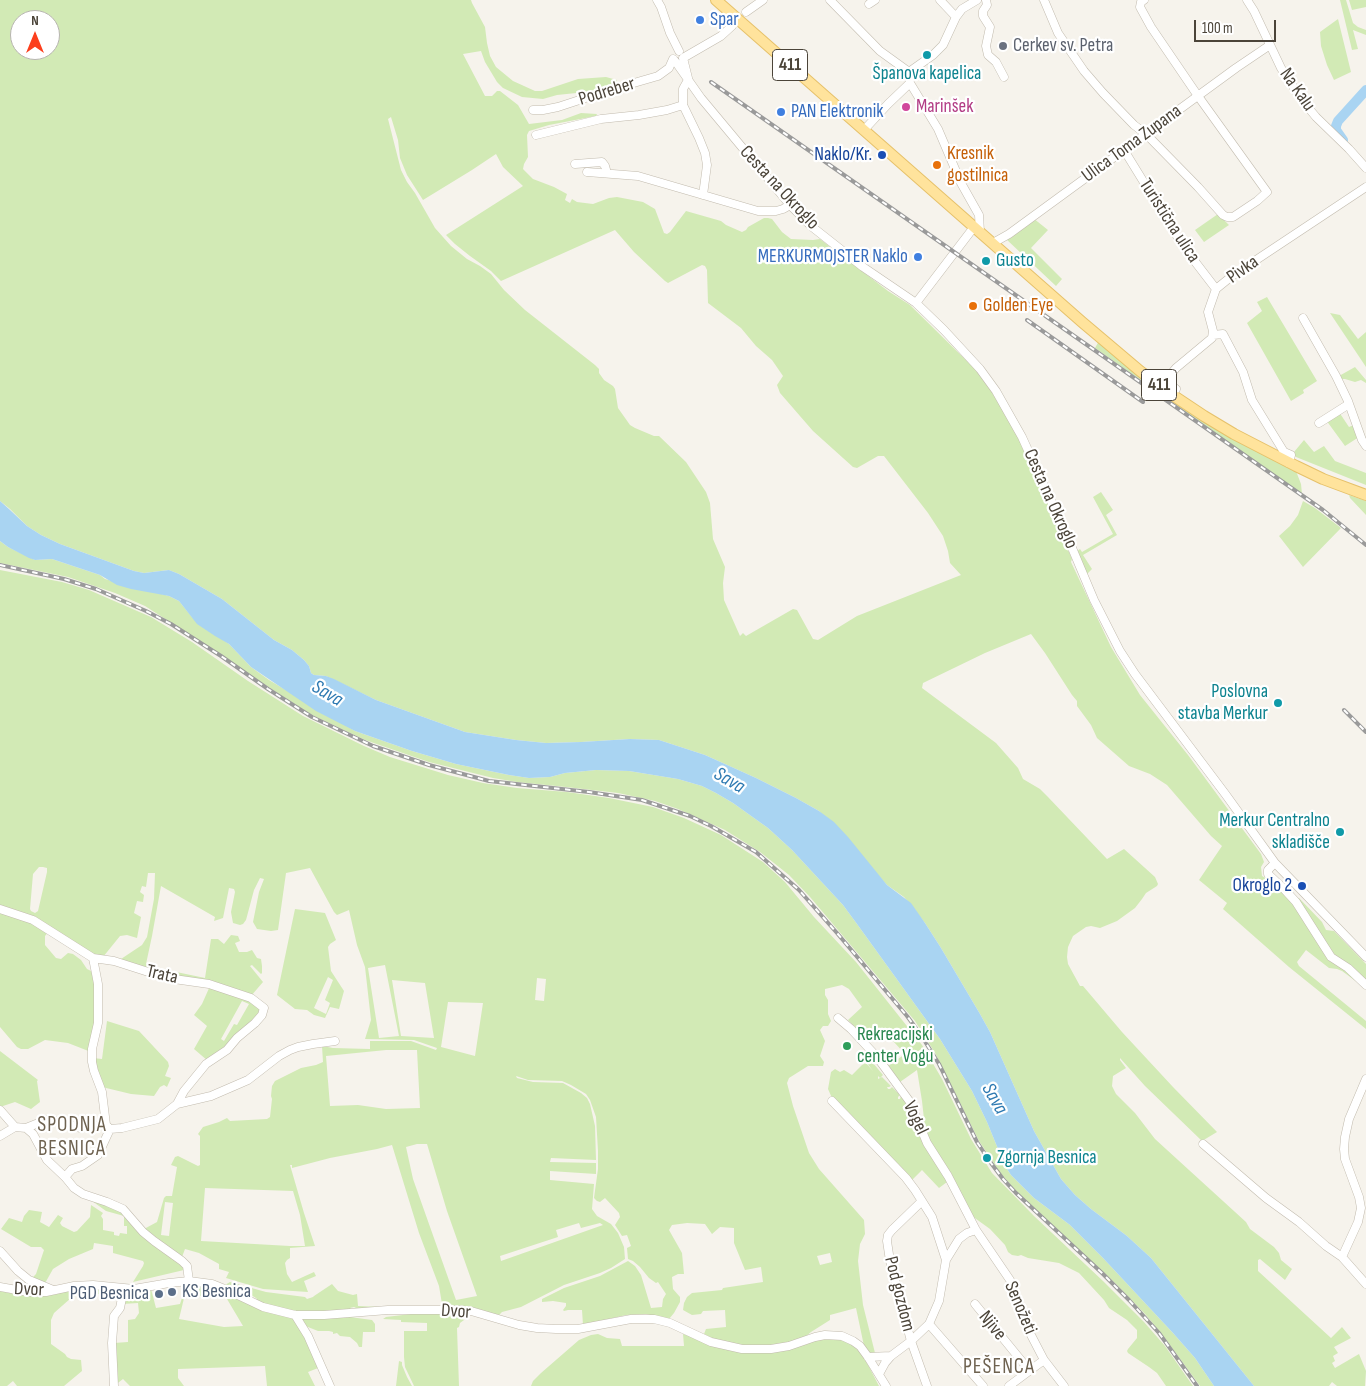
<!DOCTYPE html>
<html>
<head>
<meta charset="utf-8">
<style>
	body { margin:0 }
	#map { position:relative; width:1366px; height:1386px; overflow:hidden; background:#f6f3ec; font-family:"Sofia Sans Condensed",sans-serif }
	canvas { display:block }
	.north { position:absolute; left:10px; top:10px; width:50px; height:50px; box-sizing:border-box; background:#fff; border:1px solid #b7b4b0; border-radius:50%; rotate:0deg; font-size:14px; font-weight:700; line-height:20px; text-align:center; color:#4b4439 }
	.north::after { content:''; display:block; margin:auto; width:18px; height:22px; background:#fc3f1d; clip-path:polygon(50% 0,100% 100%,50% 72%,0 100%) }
	.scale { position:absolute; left:1194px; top:20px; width:82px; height:22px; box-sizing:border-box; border:2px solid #4b4439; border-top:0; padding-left:6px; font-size:15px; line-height:18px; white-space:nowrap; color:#4b4439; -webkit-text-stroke:4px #fff; paint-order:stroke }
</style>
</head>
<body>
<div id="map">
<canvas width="1366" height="1386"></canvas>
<div class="north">N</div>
<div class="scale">100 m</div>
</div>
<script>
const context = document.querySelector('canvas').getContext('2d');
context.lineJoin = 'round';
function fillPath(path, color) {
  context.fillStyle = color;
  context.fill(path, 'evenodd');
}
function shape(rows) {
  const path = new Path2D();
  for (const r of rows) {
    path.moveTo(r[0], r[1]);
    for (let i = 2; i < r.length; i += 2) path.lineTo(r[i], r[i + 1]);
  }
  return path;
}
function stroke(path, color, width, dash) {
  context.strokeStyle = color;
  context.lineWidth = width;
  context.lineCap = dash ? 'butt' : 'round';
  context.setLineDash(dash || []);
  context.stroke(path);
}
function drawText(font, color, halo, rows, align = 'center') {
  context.font = font + ' "Sofia Sans Condensed",sans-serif';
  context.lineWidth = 4.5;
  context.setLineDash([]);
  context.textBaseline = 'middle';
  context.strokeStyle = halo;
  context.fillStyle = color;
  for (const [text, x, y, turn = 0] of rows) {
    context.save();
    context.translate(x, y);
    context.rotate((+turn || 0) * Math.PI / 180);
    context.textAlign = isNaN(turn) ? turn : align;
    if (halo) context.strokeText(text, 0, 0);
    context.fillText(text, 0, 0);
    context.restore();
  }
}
fillPath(shape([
	[0,0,471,0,472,3,485,27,487,43,490,56,496,67,513,81,535,91,542,91,578,79,606,77,617,80,617,82,614,85,606,88,586,92,557,95,543,99,522,97,503,88,497,82,485,62,481,51,463,54,485,96,492,96,497,91,500,91,518,105,529,124,562,120,581,113,597,114,596,116,549,125,529,131,527,135,528,157,524,164,523,169,533,179,554,187,567,194,565,200,570,203,572,199,577,202,593,204,609,198,617,197,643,202,655,209,664,233,667,234,670,232,686,211,721,221,726,225,742,232,746,230,748,227,764,218,768,218,772,219,782,232,791,239,813,240,820,239,888,291,910,305,978,372,985,380,1018,437,1072,559,1071,562,1111,647,1140,695,1188,755,1261,854,1264,862,1261,867,1262,876,1273,882,1282,891,1345,970,1361,985,1342,971,1337,969,1329,968,1306,950,1297,962,1299,966,1366,1021,1366,1029,1289,967,1223,909,1227,903,1199,880,1222,846,1211,836,1167,785,1150,774,1129,766,1097,738,1091,725,1077,706,1077,701,1072,695,1045,653,1031,634,985,653,923,683,922,688,996,743,1018,768,1023,779,1040,789,1048,797,1107,859,1124,849,1155,877,1158,884,1157,886,1146,893,1142,899,1135,908,1117,921,1100,928,1091,926,1086,927,1073,936,1068,947,1067,957,1068,964,1080,986,1083,986,1122,1032,1173,1087,1217,1132,1202,1141,1145,1086,1120,1058,1120,1060,1126,1068,1113,1076,1112,1086,1116,1094,1135,1113,1155,1139,1246,1222,1250,1229,1274,1247,1279,1253,1281,1260,1292,1269,1285,1280,1260,1259,1258,1260,1258,1271,1331,1338,1342,1327,1351,1338,1334,1347,1338,1353,1333,1356,1335,1361,1332,1363,1335,1368,1359,1354,1366,1371,1365,1386,1337,1386,1332,1382,1329,1386,1254,1386,1151,1258,1127,1236,1091,1209,1075,1195,1061,1179,1034,1131,990,1032,980,1014,941,948,925,923,904,897,887,885,819,811,796,798,756,778,705,755,659,740,630,739,581,742,546,743,516,740,465,732,376,700,326,676,314,675,311,673,309,666,304,660,292,650,274,640,222,599,179,574,169,570,144,573,134,571,60,544,41,535,27,526,10,509,0,501],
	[20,20,50,20,50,50,20,50],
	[391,117,398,140,400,158,407,175,423,200,472,170,496,154,503,167,523,186,446,235,455,244,470,256,491,271,501,281,615,230,634,252,665,281,668,283,702,265,705,266,707,270,708,303,741,328,756,346,772,360,783,376,777,385,780,393,813,431,853,467,857,468,878,456,884,456,928,513,943,536,948,551,950,563,961,575,857,616,818,640,813,639,797,610,793,609,746,636,743,633,740,636,724,600,723,583,725,567,713,539,710,503,706,492,686,462,659,436,654,436,635,428,630,425,618,408,615,389,613,386,604,380,599,373,599,369,595,365,525,310,504,290,491,274,480,266,467,259,451,246,435,228,415,193,407,182,401,170,388,119],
	[1340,0,1346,0,1353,23,1358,27,1366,30,1366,35,1353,30,1358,49,1352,50],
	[1349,0,1366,0,1366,7,1352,10],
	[1338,19,1351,72,1334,80,1327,65,1321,46,1320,32],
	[1218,214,1229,225,1204,242,1195,230],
	[1033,218,1048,230,1031,248,1062,279,1056,286,1006,239],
	[1267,297,1317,381,1303,390,1304,393,1291,401,1247,323,1262,311,1257,302],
	[1330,313,1340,315,1358,339,1366,332,1366,367],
	[1099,341,1296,471,1301,484,1302,494,1095,348],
	[1355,367,1366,380,1366,383,1361,380,1355,382,1345,379,1340,379,1339,376],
	[1339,412,1349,427,1354,425,1359,437,1345,446,1326,420],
	[1304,440,1314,452,1324,446,1335,461,1366,473,1366,485,1296,457,1293,454,1294,452],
	[1101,492,1113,510,1106,515,1117,535,1083,555,1092,569,1087,574,1077,551,1080,549,1082,552,1113,534,1093,497],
	[1349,495,1366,501,1366,515,1350,498],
	[1303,501,1315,508,1341,528,1303,567,1279,536,1290,526,1298,515],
	[0,541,8,547,35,560,52,559,100,575,105,579,169,596,179,601,192,617,229,644,251,667,269,680,355,731,412,751,456,764,509,775,529,778,550,777,565,773,596,770,629,771,678,779,702,786,716,793,733,803,768,828,792,850,843,905,857,924,940,1039,972,1091,987,1122,1005,1166,1011,1175,1034,1198,1070,1225,1103,1258,1173,1333,1195,1358,1214,1386,1200,1386,1161,1333,1145,1314,1116,1284,1016,1191,1001,1174,979,1141,935,1053,915,1021,810,897,789,875,760,852,725,830,678,809,655,801,618,793,566,787,517,782,493,778,429,762,365,740,312,715,284,697,245,672,217,652,145,606,115,593,68,577,0,563],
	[0,570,62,582,89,590,151,617,192,642,248,681,303,716,364,746,390,757,448,775,483,783,517,788,567,792,609,798,653,807,684,818,721,835,763,862,785,882,814,917,856,962,922,1045,942,1079,971,1139,992,1173,1034,1216,1103,1281,1144,1322,1165,1346,1193,1386,1166,1386,1157,1373,1149,1367,1128,1353,1127,1351,1128,1349,1137,1338,1137,1330,1127,1320,1109,1308,1104,1300,1079,1273,1059,1263,1028,1258,1021,1255,1018,1256,1012,1255,1008,1252,1005,1245,990,1229,972,1216,927,1139,925,1128,922,1101,917,1070,900,1082,888,1066,905,1054,881,1028,867,1040,848,1020,862,1007,849,989,842,985,825,989,825,995,828,1000,828,1014,831,1021,828,1026,823,1026,820,1030,825,1041,820,1056,824,1062,823,1066,808,1066,789,1078,787,1083,793,1106,809,1153,819,1169,864,1220,865,1234,860,1244,858,1261,863,1305,875,1353,870,1354,864,1346,856,1308,830,1315,830,1320,811,1332,804,1338,779,1346,742,1347,713,1339,704,1334,706,1329,726,1327,725,1310,703,1311,701,1314,692,1315,683,1310,684,1303,687,1297,692,1293,722,1290,723,1288,763,1282,761,1267,745,1270,734,1243,734,1228,720,1227,712,1234,705,1224,687,1223,672,1225,669,1230,682,1253,684,1274,678,1274,672,1277,673,1289,680,1297,680,1302,674,1313,669,1319,646,1314,626,1315,583,1325,582,1310,568,1310,564,1311,563,1310,566,1306,566,1303,553,1301,542,1302,542,1299,564,1288,600,1276,628,1261,635,1266,641,1275,651,1308,662,1307,663,1299,666,1294,658,1282,656,1283,649,1278,640,1267,633,1261,628,1259,627,1248,631,1246,627,1235,622,1236,615,1225,620,1217,619,1213,605,1198,600,1202,597,1201,594,1198,598,1169,598,1151,596,1117,590,1100,586,1094,571,1085,562,1081,528,1080,516,1076,517,1078,533,1082,563,1083,581,1093,587,1098,590,1104,595,1126,596,1160,551,1158,550,1162,596,1163,596,1174,550,1171,550,1180,594,1184,592,1209,597,1216,611,1224,618,1233,624,1247,625,1259,611,1268,600,1273,564,1285,521,1307,502,1312,499,1315,447,1306,445,1303,442,1304,439,1286,419,1233,392,1145,377,1149,330,1158,292,1168,292,1165,290,1165,304,1213,315,1246,290,1248,290,1258,287,1260,285,1263,287,1274,292,1282,314,1272,316,1276,304,1281,308,1292,263,1289,246,1284,226,1278,229,1272,219,1269,219,1264,199,1253,185,1249,182,1257,167,1249,144,1229,157,1222,164,1198,166,1196,172,1196,177,1167,171,1165,175,1157,178,1156,198,1166,200,1165,200,1136,198,1134,203,1127,219,1122,227,1118,230,1121,267,1119,270,1117,272,1099,271,1096,272,1086,275,1081,301,1068,316,1065,323,1062,322,1046,333,1048,370,1049,370,1041,411,1041,436,1050,437,1048,414,1040,365,1039,371,1020,365,967,357,945,349,910,337,915,334,912,310,868,286,873,278,930,271,931,257,929,253,922,259,892,264,879,260,878,254,890,246,920,243,924,240,925,233,923,231,912,235,892,234,889,229,888,223,918,214,921,215,917,161,886,152,936,146,964,162,969,205,978,211,939,218,939,224,944,231,935,238,936,240,941,235,943,239,952,247,952,252,950,257,958,261,959,262,966,262,973,261,974,252,965,250,966,263,982,251,996,118,961,142,945,147,937,154,899,155,873,148,873,146,887,142,886,140,892,144,895,143,902,137,901,134,913,141,917,137,938,127,935,120,936,103,957,97,956,73,943,0,908],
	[39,867,43,867,47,868,47,872,38,911,35,913,31,911,30,909,33,874],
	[385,965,399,1036,379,1038,368,968],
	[537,978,546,979,544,1001,535,1000],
	[392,980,425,983,434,1038,401,1036],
	[448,1002,483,1003,475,1056,441,1047],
	[386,1050,417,1050,420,1108,386,1109,358,1105,330,1106,326,1056],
	[417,1144,427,1144,447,1211,477,1296,456,1300,413,1179,406,1147],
	[205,1188,293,1191,300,1215,305,1246,290,1246,201,1241],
	[165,1202,173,1203,169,1236,161,1235],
	[579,1223,581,1228,600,1223,603,1225,501,1261,500,1256,558,1237,556,1230],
	[830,1253,832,1262,820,1265,817,1256],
	[1298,898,1299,898,1322,922,1326,930,1334,931,1366,964,1366,982,1333,955,1307,916],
	[295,909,325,913,336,940,330,944,328,947,331,971,344,991,339,1009,330,1007,325,1018,314,1015,307,1010,295,1009,277,995],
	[328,977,333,980,325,1000,330,1003,326,1014,314,1008],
	[0,911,12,914,49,931,45,936,45,945,56,958,61,959,68,953,73,954,81,960,87,969,91,971,94,969,96,1023,91,1052,68,1043,45,1040,28,1049,21,1049,17,1047,0,1027],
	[210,986,259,1005,261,1014,225,1050,208,1061,194,1049,207,1026,194,1015,202,1004],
	[242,1001,249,1004,237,1025,234,1024,224,1041,221,1039],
	[107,1021,139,1031,168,1062,169,1066,165,1076,171,1078,167,1087,164,1085,160,1087,154,1096,131,1094,102,1087,93,1058,102,1059],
	[0,1051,38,1080,37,1081,40,1102,31,1109,15,1102,0,1107],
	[873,1061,873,1063,883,1075,880,1078,878,1076,878,1079,882,1077,891,1086,889,1087,887,1087,888,1089,890,1089,892,1087,900,1095,898,1097,898,1099,900,1099,901,1096,908,1104,915,1126,925,1145,952,1188,947,1182,939,1188,922,1170,911,1181,832,1098,828,1089,831,1072,835,1069,840,1072,844,1070,852,1075,862,1065,866,1063,873,1071,867,1063,870,1063],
	[91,1199,121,1211,183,1264,184,1270,133,1282,143,1266,144,1263,143,1261,113,1253,113,1246,94,1243,93,1249,69,1259,53,1269,44,1285,31,1279,36,1274,44,1250,41,1247,31,1247,1,1229,9,1218,22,1222,24,1216,29,1210,42,1212,40,1222,49,1227,58,1215,63,1218,60,1223,62,1226,74,1232,77,1231,90,1217,91,1205,103,1213,101,1216,103,1219,103,1230,114,1232,114,1235,119,1236,120,1233,127,1234,127,1226,124,1226,124,1216,106,1211,92,1201],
	[230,1282,266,1292,305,1297,307,1299,313,1297,314,1296,332,1284,338,1291,353,1295,357,1294,358,1306,382,1307,358,1309,354,1307,350,1308,353,1310,298,1312,282,1310,258,1301,256,1298,244,1291,235,1290,225,1287,225,1285],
	[186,1286,211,1288,220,1290,262,1310,296,1319,301,1326,318,1368,308,1372,315,1386,267,1386,265,1366,178,1369,178,1378,184,1386,130,1386,123,1379,114,1386,114,1343,128,1342,128,1320,135,1319,139,1313,138,1303,122,1304,124,1299,127,1296,136,1294,137,1292,151,1289,156,1308,180,1304],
	[185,1294,227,1299,243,1326,224,1327,179,1319],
	[80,1288,101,1288,99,1294,81,1294,71,1298,54,1313,51,1320,51,1344,65,1354,67,1357,71,1359,81,1360,82,1371,64,1386,17,1386,13,1381,7,1386,0,1386,0,1291,17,1294,35,1295],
	[411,1314,454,1314,464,1320,460,1323,459,1327,457,1328,459,1386,414,1386,405,1367,404,1357,404,1331,427,1331,427,1323,401,1322,401,1320,383,1319,386,1317],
	[350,1317,372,1320,375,1324,375,1332,363,1332,362,1347,359,1347,357,1343,350,1337,340,1336,337,1333,333,1334,333,1332,329,1331,318,1331,303,1325,303,1319,306,1318],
	[598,1334,607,1338,620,1339,622,1346,684,1346,683,1334,740,1352,759,1353,786,1350,825,1338,841,1339,855,1347,861,1353,865,1359,879,1386,531,1386,533,1381,541,1373,579,1340,591,1335],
	[399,1361,402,1362,402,1365,407,1377,412,1386,396,1386]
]), '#d2eab5');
fillPath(shape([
	[0,501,9,509,27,526,41,535,60,544,134,571,144,573,169,570,179,574,222,599,274,640,292,650,304,660,309,666,311,673,314,675,326,676,334,679,376,700,465,732,516,740,546,743,581,742,630,739,659,740,705,755,756,778,796,798,819,811,834,822,848,837,887,885,911,903,925,923,941,948,980,1014,990,1032,1034,1131,1061,1179,1075,1195,1091,1209,1127,1236,1151,1258,1254,1386,1214,1386,1195,1358,1173,1333,1103,1258,1070,1225,1034,1198,1011,1175,1005,1166,987,1122,972,1091,940,1039,857,924,843,905,792,850,768,828,733,803,716,793,702,786,678,779,629,771,596,770,565,773,550,777,529,778,509,775,456,764,412,751,355,731,316,711,251,667,229,644,215,636,197,624,179,601,169,596,131,589,117,585,100,575,52,559,35,560,29,558,8,547,0,541]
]), '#a9d4f2');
stroke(shape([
	[1343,140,1336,130,1336,126,1338,121,1366,90]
]), '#a9d4f2', 10);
const minor = shape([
	[657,0,661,7,670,33,679,51],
	[830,0,880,51,909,72],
	[940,0,956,17],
	[986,0,987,5,983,11,983,16,990,27,986,46,988,55,996,62,1004,77],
	[1044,0,1058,33,1084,71,1103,93,1134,125,1146,134,1198,187,1223,215,1227,217,1233,217,1257,201,1267,192,1198,96,1151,27,1140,7,1141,2,1144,0],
	[1247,0,1254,11,1281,68,1302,100,1316,117,1349,149,1366,168],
	[869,4,875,0],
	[746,12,763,0],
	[675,61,701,98,746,152,790,205,811,226,863,267,916,303,944,330,980,369,996,391,1022,437,1067,536,1094,600,1120,651,1135,674,1226,795,1275,863,1366,957],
	[909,72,910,83,938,129,961,183,979,215,980,232],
	[909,72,933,55,943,45,956,17,962,9,977,0],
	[688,78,683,58,721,36,732,26],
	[683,105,683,89,688,80],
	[533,110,543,110,558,107,613,89,658,76,669,68,673,59],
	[864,130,888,104,910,83],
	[536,135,601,119,639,115,667,110,683,105,699,138,705,153,707,165,703,195],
	[1124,150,1183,246,1216,289],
	[575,164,602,162,605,166,607,173],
	[587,172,638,176,758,211,776,211,783,209,790,205],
	[993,243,1009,234,1236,68,1270,45],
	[916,303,974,227],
	[1303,318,1336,376,1348,401,1362,440,1366,446],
	[1213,335,1223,334,1243,372,1252,400,1284,452,1291,455,1289,463],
	[1153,381,1158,376,1165,381,1176,389,1172,395],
	[1165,381,1176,368,1212,338,1213,331,1208,312,1216,289,1232,276,1366,187],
	[1319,423,1349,404],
	[1275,863,1268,870,1268,874,1284,889,1296,902,1331,957,1348,968,1366,985],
	[0,909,33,920,93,958,114,961,167,978,209,984,251,998,264,1008,262,1015,255,1023,237,1038,227,1050,206,1064,184,1091,177,1104],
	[93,958,98,984,98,1023,92,1049,92,1062,94,1071,102,1092,106,1125],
	[838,1018,851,1029,877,1057,910,1102,927,1143,948,1176,976,1230,1010,1280,1031,1335,1044,1360,1064,1386],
	[1366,1079,1349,1119,1345,1137,1344,1149,1345,1159,1359,1197,1361,1208,1358,1222,1342,1257,1366,1284],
	[832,1101,906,1178,915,1190,932,1217,946,1260],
	[0,1110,15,1127,0,1136],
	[15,1127,26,1128,33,1134,47,1160,65,1177,74,1188,83,1194,107,1202,123,1209,143,1232,154,1241,182,1261,187,1266,189,1281],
	[26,1128,46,1120,53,1120,80,1128,106,1125,110,1129,122,1128,158,1119,177,1104,211,1096,248,1080,279,1056,290,1050,298,1047,313,1044,335,1041],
	[1203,1144,1266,1198,1299,1222,1326,1246,1342,1257],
	[65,1177,72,1169,82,1166,98,1155,110,1129],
	[922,1201,892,1230,888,1235,887,1241,890,1261,911,1341,927,1386],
	[0,1251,18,1271,29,1280,53,1290],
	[0,1287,28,1292,46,1292,74,1286,93,1285,134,1289,169,1283,189,1281,212,1284,227,1290,263,1307,295,1315,324,1315,388,1310,461,1310,471,1311,519,1325,537,1328,556,1329,578,1329,631,1319,654,1319,670,1323,711,1342,742,1349,771,1349,789,1346,815,1337,825,1335,842,1336,853,1341,860,1346,868,1357,886,1386],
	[975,1304,1029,1370],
	[295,1315,308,1336,330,1386],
	[929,1324,983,1386],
	[868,1357,891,1356],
	[879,1374,885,1363,891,1356,911,1341,929,1324,939,1301,946,1260,959,1239,967,1233,976,1230],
	[114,1386,112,1343,114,1316,120,1308,122,1298,125,1289],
	[1009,1386,1044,1360]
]);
const major = shape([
	[716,0,1082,322,1140,371,1168,392,1204,416,1234,434,1296,466,1323,479,1366,495]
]);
stroke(minor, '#c2bbae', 9);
stroke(major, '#e6c16a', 12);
stroke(minor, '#fff', 8);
stroke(major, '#ffe39c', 10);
const rail = shape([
	[711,82,1323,510,1366,545],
	[1027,320,1143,402],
	[0,565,64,579,96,589,146,611,171,624,221,656,268,689,312,717,373,746,429,765,489,781,589,792,642,800,690,816,711,826,756,852,799,890,837,933,907,1016,921,1035,939,1064,977,1142,991,1163,1003,1179,1016,1193,1102,1273,1129,1300,1159,1333,1197,1386],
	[1344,710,1366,732]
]);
stroke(rail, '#9a9a9a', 4);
stroke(rail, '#fff', 2, [5.5]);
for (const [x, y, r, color] of [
	[700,20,5,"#3f7fe0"],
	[1003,46,5,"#6b7280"],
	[927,55,5,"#0f9aa8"],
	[906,107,5,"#d1479c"],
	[781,112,5,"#3f7fe0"],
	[882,155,5,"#1a4fb4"],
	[937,165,5,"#e8710a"],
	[918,257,5,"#3f7fe0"],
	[986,261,5,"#0f9aa8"],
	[973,306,5,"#e8710a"],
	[1278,703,5,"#0f9aa8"],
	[1340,832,5,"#0f9aa8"],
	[1302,886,5,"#1a4fb4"],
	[847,1046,5,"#2e9e5b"],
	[987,1158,5,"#0f9aa8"],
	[172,1292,5,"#5c6f8a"],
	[159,1294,5,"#5c6f8a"]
]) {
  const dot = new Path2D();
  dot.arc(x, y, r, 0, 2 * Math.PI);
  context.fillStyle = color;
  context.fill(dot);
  stroke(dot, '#fff', 2);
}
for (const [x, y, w] of [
	[790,65,35],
	[1159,385,35]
]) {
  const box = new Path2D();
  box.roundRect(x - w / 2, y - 15.5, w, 31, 4);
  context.fillStyle = '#fff';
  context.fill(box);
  stroke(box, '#4b4439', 1);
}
drawText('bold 18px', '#4b4439', null, [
	["411",790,65],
	["411",1159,385]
]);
drawText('19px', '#366cbe', '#fff', [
	["Spar",710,20],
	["PAN Elektronik",791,112],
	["MERKURMOJSTER Naklo",908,257,"right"]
], 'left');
drawText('19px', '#5b616d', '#fff', [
	["Cerkev sv. Petra",1013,46]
], 'left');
drawText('19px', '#0d838f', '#fff', [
	["Španova kapelica",927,74,"center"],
	["Gusto",996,261],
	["Poslovna",1268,692,"right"],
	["stavba Merkur",1268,714,"right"],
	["Merkur Centralno",1330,821,"right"],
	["skladišče",1330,843,"right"],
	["Zgornja Besnica",997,1158]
], 'left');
drawText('19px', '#4b4439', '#fff', [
	["Na Kalu",1297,90,55],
	["Podreber",607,92,-17],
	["Ulica Toma Zupana",1132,144,-36],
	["Cesta na Okroglo",779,188,47],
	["Turistična ulica",1169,221,57],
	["Pivka",1243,270,-35],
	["Cesta na Okroglo",1050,499,66],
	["Trata",162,975,13],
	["Vogel",915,1118,65],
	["Dvor",29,1290,3],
	["Pod gozdom",899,1294,76],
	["Senožeti",1020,1308,67],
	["Dvor",456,1312,4],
	["Njive",992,1326,51]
]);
drawText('19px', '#b23c85', '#fff', [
	["Marinšek",916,107]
], 'left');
drawText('19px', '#c56008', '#fff', [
	["Kresnik",947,154],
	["gostilnica",947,176],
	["Golden Eye",983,306]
], 'left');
drawText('19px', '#164399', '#fff', [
	["Naklo/Kr.",872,155],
	["Okroglo 2",1292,886]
], 'right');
drawText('19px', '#27864d', '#fff', [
	["Rekreacijski",857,1035],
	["center Vogu",857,1057]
], 'left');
drawText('19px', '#4e5e75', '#fff', [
	["KS Besnica",182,1292],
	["PGD Besnica",149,1294,"right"]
], 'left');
drawText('italic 20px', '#2e7ab2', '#fff', [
	["Sava",327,694,31],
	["Sava",729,781,30],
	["Sava",994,1099,60]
]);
context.letterSpacing = '1px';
drawText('21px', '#6e6250', '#fff', [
	["SPODNJA",72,1126],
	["BESNICA",72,1150],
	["PEŠENCA",999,1368]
]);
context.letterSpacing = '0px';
</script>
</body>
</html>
